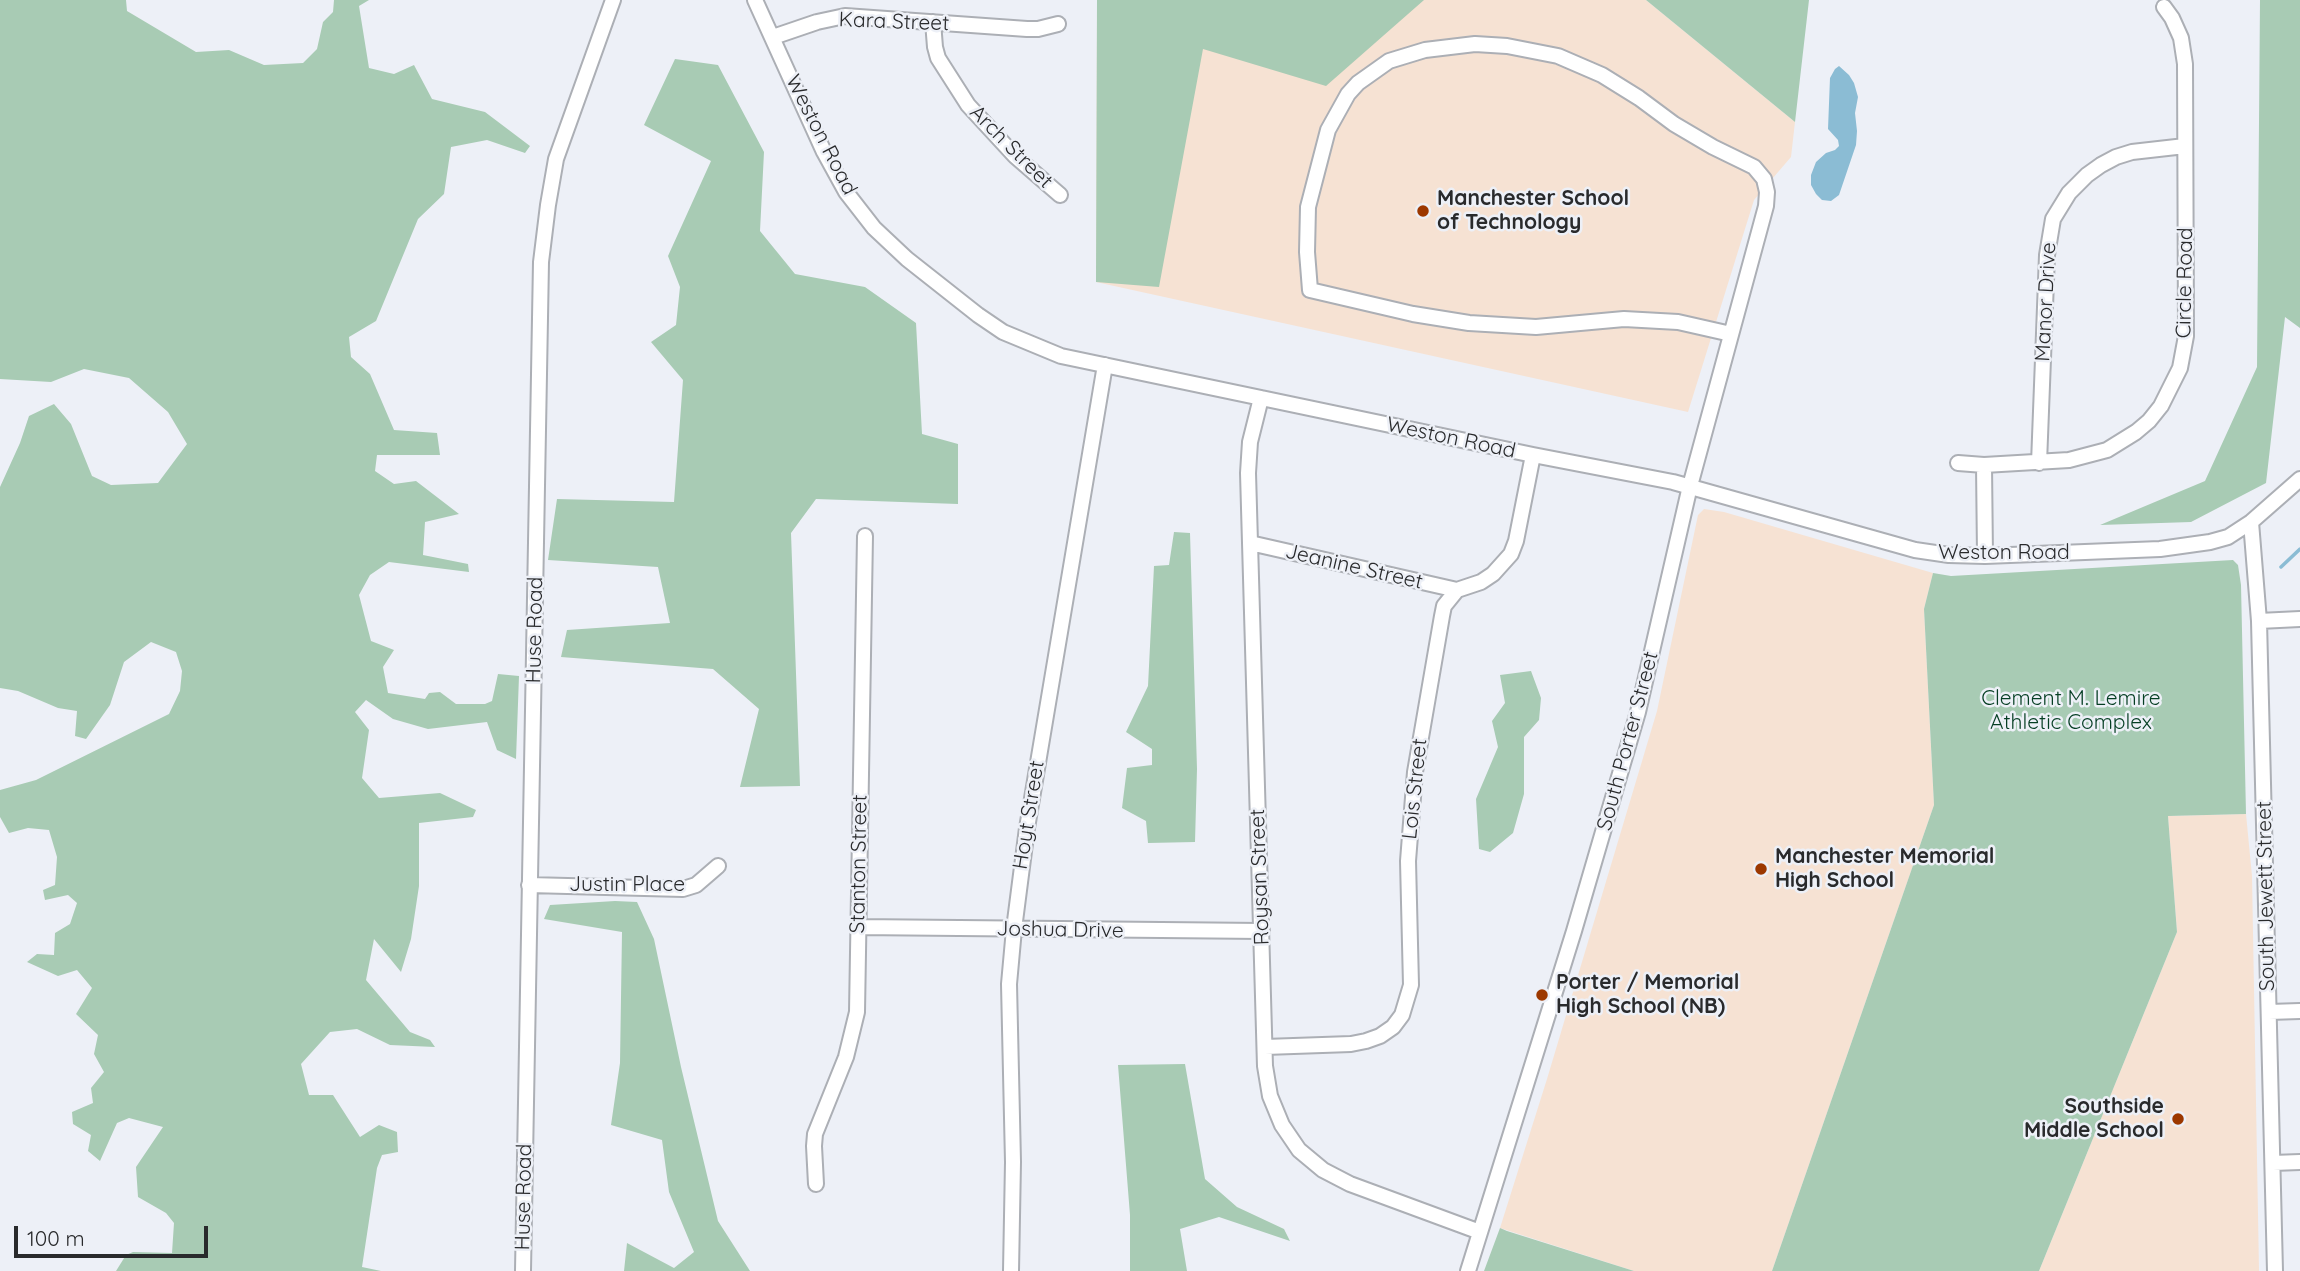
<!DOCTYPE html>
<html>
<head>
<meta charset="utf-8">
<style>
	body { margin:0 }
	#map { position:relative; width:2300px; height:1271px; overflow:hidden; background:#edf0f7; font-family:Quicksand,sans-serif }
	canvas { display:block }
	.scale { position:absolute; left:14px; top:1226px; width:194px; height:32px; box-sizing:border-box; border:4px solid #292a2c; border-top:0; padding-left:9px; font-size:21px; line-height:24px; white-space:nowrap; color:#292a2c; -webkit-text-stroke:5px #edf0f7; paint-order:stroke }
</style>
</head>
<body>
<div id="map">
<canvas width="2300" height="1271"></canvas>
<div class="scale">100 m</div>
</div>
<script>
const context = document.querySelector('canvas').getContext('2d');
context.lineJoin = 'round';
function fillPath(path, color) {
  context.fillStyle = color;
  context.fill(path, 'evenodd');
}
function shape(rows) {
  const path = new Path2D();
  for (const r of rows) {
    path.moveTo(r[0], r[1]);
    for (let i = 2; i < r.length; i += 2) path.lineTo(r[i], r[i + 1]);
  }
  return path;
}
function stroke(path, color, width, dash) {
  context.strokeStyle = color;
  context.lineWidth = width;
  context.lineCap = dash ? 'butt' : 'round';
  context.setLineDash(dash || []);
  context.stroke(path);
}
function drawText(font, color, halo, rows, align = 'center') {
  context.font = font + ' Quicksand,sans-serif';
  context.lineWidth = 5;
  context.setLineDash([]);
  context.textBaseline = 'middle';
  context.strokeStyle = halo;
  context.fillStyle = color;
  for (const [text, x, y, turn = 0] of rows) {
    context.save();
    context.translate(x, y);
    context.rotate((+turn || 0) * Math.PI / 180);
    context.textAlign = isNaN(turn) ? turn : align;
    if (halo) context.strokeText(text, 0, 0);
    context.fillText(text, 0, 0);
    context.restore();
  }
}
fillPath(shape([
	[1097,0,1646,0,1795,122,1791,157,1754,200,1688,412,1096,282],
	[1704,509,1724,512,1933,573,1924,609,1934,805,1772,1271,1634,1271,1500,1228,1547,1079,1657,711,1698,515],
	[2246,814,2252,876,2259,1271,2039,1271,2177,932,2168,816]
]), '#f6e2d3');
fillPath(shape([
	[0,0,126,0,127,11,196,52,229,50,264,65,303,63,317,49,323,22,333,12,334,0,369,0,359,6,369,68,394,74,414,65,432,99,485,112,530,146,525,153,487,140,451,147,444,194,418,219,376,321,349,337,351,357,370,374,394,430,437,433,440,455,377,455,375,471,394,484,416,481,459,514,425,522,423,555,468,564,469,572,389,562,370,575,359,595,371,641,394,650,383,667,388,693,425,699,429,693,440,692,456,704,485,704,492,701,498,674,519,676,516,759,497,750,487,722,428,729,393,719,366,700,355,712,369,730,362,778,379,798,440,793,476,810,473,817,419,823,419,886,411,939,401,972,374,939,366,980,410,1032,430,1040,435,1047,390,1045,357,1029,330,1032,301,1064,309,1095,333,1095,360,1137,379,1125,397,1132,398,1152,382,1155,377,1168,362,1267,381,1271,116,1271,126,1255,133,1252,172,1253,174,1223,166,1213,138,1197,136,1167,163,1127,129,1118,117,1123,100,1161,88,1151,91,1135,73,1124,72,1112,93,1103,91,1088,104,1072,94,1054,98,1035,76,1014,92,988,77,970,58,976,27,962,37,954,54,955,55,933,70,924,77,903,68,895,45,900,43,890,55,885,57,857,49,830,28,828,9,833,0,817,0,790,36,780,169,714,180,691,182,671,176,652,151,642,124,662,110,705,86,739,75,736,77,711,58,708,18,691,0,688,0,487,20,443,29,416,54,404,71,424,92,476,111,485,158,483,187,444,168,412,129,378,84,369,51,382,0,379],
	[1097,0,1424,0,1326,86,1203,49,1159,287,1096,282],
	[1646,0,1809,0,1795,122],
	[2260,0,2300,0,2300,328,2285,317,2266,483,2191,522,2100,525,2205,481,2257,367],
	[675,59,718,65,764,152,760,231,795,274,865,287,916,323,922,434,958,444,958,504,816,499,791,533,800,786,740,787,759,709,713,669,561,657,567,630,670,623,658,567,548,560,557,499,674,502,683,380,651,342,676,325,680,287,668,256,711,161,644,125],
	[1174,532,1190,533,1197,769,1195,842,1148,843,1146,821,1122,808,1127,768,1152,765,1152,749,1126,732,1148,686,1154,566,1169,565],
	[2233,560,2238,565,2241,585,2246,814,2168,816,2177,932,2039,1271,1772,1271,1934,805,1924,609,1933,573,1951,576],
	[1531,671,1541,698,1539,720,1524,737,1524,794,1513,833,1490,852,1479,849,1476,799,1498,747,1492,721,1505,703,1500,675],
	[615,901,637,902,654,939,681,1067,718,1221,750,1271,624,1271,627,1243,674,1268,694,1252,669,1192,662,1140,611,1125,620,1063,622,932,544,919,550,905],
	[1185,1064,1205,1179,1237,1207,1284,1229,1290,1241,1219,1217,1180,1229,1187,1271,1130,1271,1130,1215,1118,1065],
	[1500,1228,1507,1231,1634,1271,1484,1271]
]), '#a8cbb4');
fillPath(shape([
	[1839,66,1849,75,1854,83,1858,97,1855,113,1857,131,1856,145,1839,195,1831,201,1822,200,1816,194,1811,185,1811,175,1816,162,1826,153,1835,150,1839,146,1838,140,1828,129,1830,78,1835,69]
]), '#8bbcd4');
stroke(shape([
	[2281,567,2300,549]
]), '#8bbcd4', 3.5);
const minor = shape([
	[755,0,824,152,846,192,874,228,907,259,978,315,1003,332,1061,356,1533,455,1673,482,1915,550,1949,555,1985,556,2160,549,2210,542,2228,537,2251,522,2300,479],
	[933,22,935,47,938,58,968,105,1015,156,1060,195],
	[773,37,817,22,845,16,1027,29,1038,29,1058,24],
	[1261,398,1250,442,1248,473,1265,1066,1270,1096,1282,1125,1299,1150,1323,1170,1350,1184,1480,1232],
	[1958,463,1984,465],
	[2039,463,2047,255,2053,219,2069,193,2087,175,2101,165,2116,157,2132,152,2185,146],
	[2251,522,2259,621,2275,1271],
	[1250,543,1457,590],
	[1985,556,1984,465,2069,460,2107,450,2136,432,2149,421,2161,406,2180,368,2186,336,2185,64,2181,38,2172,18,2164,7],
	[2259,621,2300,619],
	[529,885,683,889,696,885,718,866],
	[858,927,1262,931],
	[2269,1012,2300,1011],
	[1265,1047,1351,1044,1366,1041,1380,1036,1393,1027,1402,1015,1411,985,1408,861,1415,772,1442,616,1444,606,1457,590,1481,582,1493,574,1511,554,1516,541,1533,455],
	[2273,1163,2300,1162],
	[816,1184,814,1146,815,1134,846,1057,857,1012,865,536],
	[523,1271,541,262,548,205,556,159,613,0],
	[1011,1271,1013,1162,1009,984,1014,929,1027,828,1105,365],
	[1468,1271,1574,931,1638,712,1690,486,1766,206,1767,192,1764,179,1754,167,1713,147,1674,124,1639,98,1602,75,1558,56,1507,46,1475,44,1425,50,1389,61,1358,83,1348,94,1328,130,1308,207,1307,252,1310,290,1413,314,1469,323,1536,327,1624,319,1678,322,1731,334]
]);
stroke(minor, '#acafb5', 18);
stroke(minor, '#fff', 14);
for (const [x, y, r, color] of [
	[1423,211,7,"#9c3800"],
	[1761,869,7,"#9c3800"],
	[1542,995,7,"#9c3800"],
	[2178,1119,7,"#9c3800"]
]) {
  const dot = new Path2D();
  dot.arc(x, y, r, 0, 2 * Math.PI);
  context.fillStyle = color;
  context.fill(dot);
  stroke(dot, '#edf0f7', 2.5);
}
drawText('21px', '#292a2c', '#edf0f7', [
	["Kara Street",894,22,2],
	["Weston Road",821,135,63],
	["Arch Street",1011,147,45],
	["Circle Road",2185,283,-89],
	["Manor Drive",2046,302,-87],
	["Weston Road",1451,438,12],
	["Weston Road",2004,553],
	["Jeanine Street",1354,567,13],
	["Huse Road",535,630,-89],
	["South Porter Street",1628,741,-75],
	["Lois Street",1415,789,-84],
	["Hoyt Street",1029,815,-81],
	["Stanton Street",859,864,-89],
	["Roysan Street",1260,877,-92],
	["Justin Place",627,885],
	["South Jewett Street",2266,896,-91],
	["Joshua Drive",1060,930,1],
	["Huse Road",524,1197,-89]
]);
drawText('bold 21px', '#292a2c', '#edf0f7', [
	["Manchester School",1437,199],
	["of Technology",1437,223],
	["Manchester Memorial",1775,857],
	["High School",1775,881],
	["Porter / Memorial",1556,983],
	["High School (NB)",1556,1007],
	["Southside",2164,1107,"right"],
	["Middle School",2164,1131,"right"]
], 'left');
drawText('21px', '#053e23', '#edf0f7', [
	["Clement M. Lemire",2071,699],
	["Athletic Complex",2071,723]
]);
</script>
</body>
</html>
